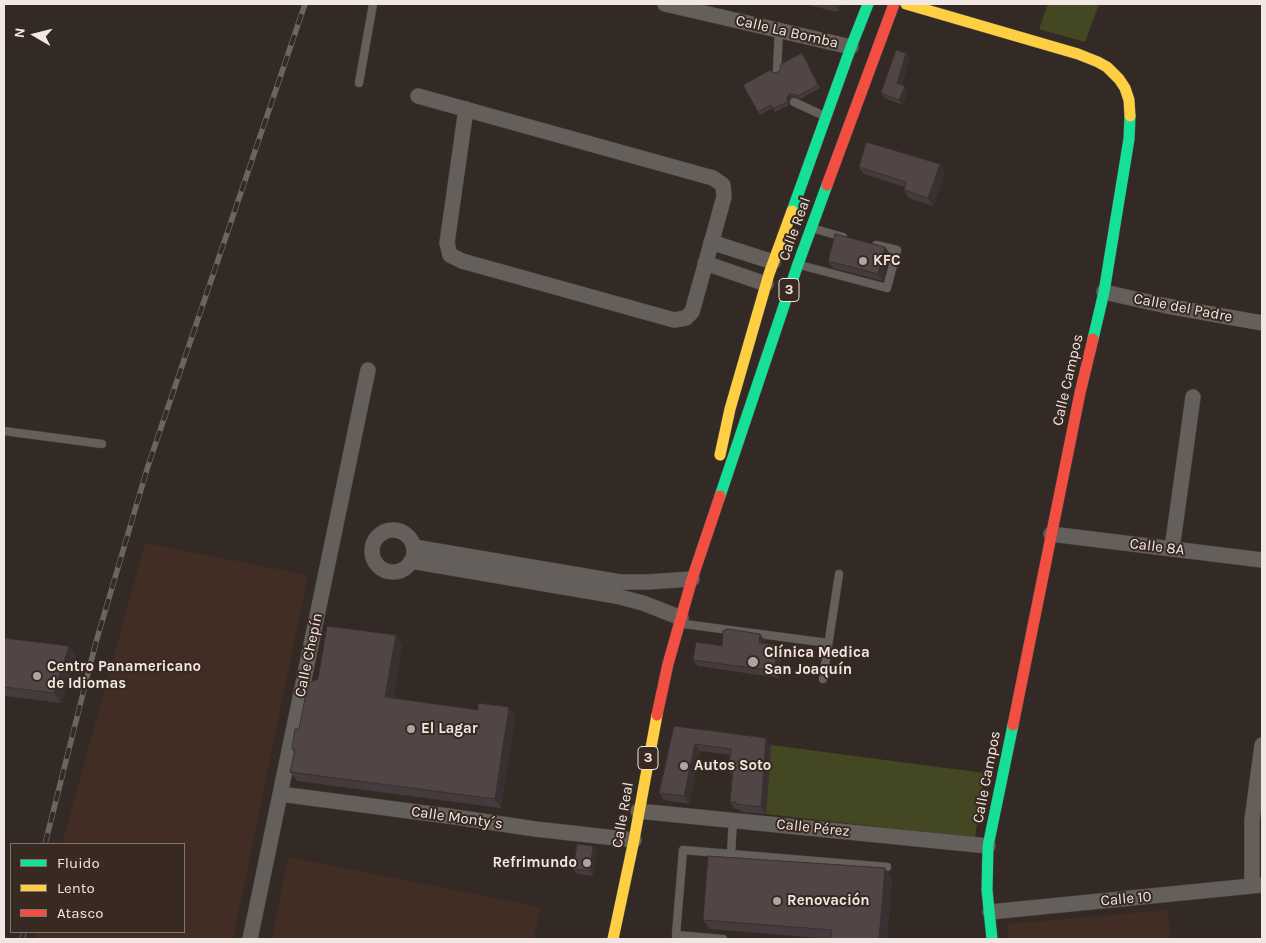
<!DOCTYPE html>
<html>
<head>
<meta charset="utf-8">
<style>
	body { margin:0 }
	#map { position:relative; width:1266px; height:943px; overflow:hidden; background:#332a26; font-family:Karla,sans-serif }
	canvas { display:block }
	.frame { position:absolute; inset:0; border:5px solid #f2e7e2; pointer-events:none }
	.legend { position:absolute; left:10px; top:843px; width:175px; height:90px; box-sizing:border-box; background:#382921; border:1px solid #82756e; margin:0; padding:6px 9px; list-style:none; font-size:15px; color:#f2e7e2 }
	.legend li { display:flex; align-items:center; gap:10px; height:25px }
	.legend b { width:25px; border:1px solid #82756e }
	.north { position:absolute; left:10px; top:10px; width:50px; height:50px; -webkit-text-stroke:4px #382921; paint-order:stroke; rotate:278deg; font-size:14px; font-weight:700; line-height:20px; text-align:center; color:#f2e7e2 }
	.north::after { content:''; display:block; margin:auto; width:18px; height:22px; background:#f2e7e2; clip-path:polygon(50% 0,100% 100%,50% 72%,0 100%) }
</style>
</head>
<body>
<div id="map">
<canvas width="1266" height="943"></canvas>
<div class="frame"></div>
<ul class="legend">
<li><b style="height:6px;background:#16e098"></b>Fluido</li>
<li><b style="height:6px;background:#ffcf43"></b>Lento</li>
<li><b style="height:6px;background:#f24e42"></b>Atasco</li>
</ul>
<div class="north">N</div>
</div>
<script>
const context = document.querySelector('canvas').getContext('2d');
context.lineJoin = 'round';
function fillPath(path, color) {
  context.fillStyle = color;
  context.fill(path, 'evenodd');
}
function shape(rows) {
  const path = new Path2D();
  for (const r of rows) {
    if (r.length === 3) {
      path.moveTo(r[0] + r[2], r[1]);
      path.arc(r[0], r[1], r[2], 0, 2 * Math.PI);
      continue;
    }
    path.moveTo(r[0], r[1]);
    for (let i = 2; i < r.length; i += 2) path.lineTo(r[i], r[i + 1]);
  }
  return path;
}
function stroke(path, color, width, dash) {
  context.strokeStyle = color;
  context.lineWidth = width;
  context.lineCap = dash ? 'butt' : 'round';
  context.setLineDash(dash || []);
  context.stroke(path);
}
function drawText(font, color, halo, rows, align = 'center') {
  context.font = font + ' Karla,sans-serif';
  context.lineWidth = 4;
  context.setLineDash([]);
  context.textBaseline = 'middle';
  context.strokeStyle = halo;
  context.fillStyle = color;
  for (const [text, x, y, turn = 0] of rows) {
    context.save();
    context.translate(x, y);
    context.rotate((+turn || 0) * Math.PI / 180);
    context.textAlign = isNaN(turn) ? turn : align;
    if (halo) context.strokeText(text, 0, 0);
    context.fillText(text, 0, 0);
    context.restore();
  }
}
fillPath(shape([
	[145,543,308,575,233,939,35,939,37,932,184,932,184,844,62,844],
	[288,857,540,907,534,939,272,939],
	[1168,910,1171,939,1008,939,1007,924]
]), '#412d23');
fillPath(shape([
	[1048,4,1099,4,1085,42,1039,29],
	[771,745,984,773,975,838,766,814]
]), '#434822');
const lane = shape([
	[777,70,779,31],
	[359,83,373,4],
	[794,102,822,115],
	[815,229,843,237],
	[800,265,887,288,897,250,876,245],
	[4,431,102,444],
	[684,624,828,643],
	[823,679,839,574],
	[731,854,887,867],
	[723,939,676,935,683,850,731,854,733,820]
]);
const street = shape([
	[665,4,851,47],
	[418,96,713,178,723,185,724,197,692,312,686,318,674,320,462,261,450,255,447,243,466,109],
	[711,242,773,262],
	[705,263,766,284],
	[1104,292,1167,306,1262,323],
	[393,551,21],
	[1051,534,1262,560],
	[414,547,620,582,647,582,692,579],
	[1172,549,1193,397],
	[411,561,616,596,643,603,681,618],
	[280,794,455,817,535,829,634,840],
	[638,811,988,846],
	[1252,886,1252,820,1262,745],
	[990,912,1262,885],
	[250,939,368,370]
]);
const fast = shape([
	[792,211,851,47,868,4],
	[1093,339,1104,292,1129,139,1130,116],
	[720,496,798,264,827,185],
	[992,939,987,890,988,846,1013,725]
]);
const slow = shape([
	[906,4,1078,54,1098,62,1107,67,1119,79,1125,88,1129,100,1130,116],
	[720,455,730,409,769,274,792,211],
	[613,939,634,840,657,715]
]);
const jam = shape([
	[827,185,894,4],
	[657,715,668,664,692,579,720,496],
	[1013,725,1080,393,1093,339]
]);
stroke(lane, '#4d4642', 9);
stroke(street, '#4d4642', 16);
stroke(fast, '#4d4642', 12);
stroke(slow, '#4d4642', 12);
stroke(jam, '#4d4642', 12);
stroke(lane, '#655f5b', 8);
stroke(street, '#655f5b', 15);
stroke(fast, '#16e098', 11);
stroke(slow, '#ffcf43', 11);
stroke(jam, '#f24e42', 11);
const rail = shape([
	[45,844,96,642,148,466,305,4],
	[22,939,24,932]
]);
stroke(rail, '#6a6562', 5.5);
stroke(rail, '#382921', 4, [11]);
fillPath(shape([
	[804,4,841,4,839,11,832,11],
	[906,53,910,58,902,85,908,91,902,105,885,98,881,93],
	[804,56,820,88,800,99,794,96,791,97,789,100,789,105,775,112,773,108,760,115,758,112,774,73,778,72],
	[940,164,945,171,933,206,909,198,904,190,905,187,864,174,859,167],
	[885,247,890,254,883,281,833,268,828,261],
	[4,638,76,656,61,703,4,696],
	[765,640,764,643,778,645,782,652,779,678,698,666,693,660,722,646],
	[402,644,393,698,478,710,509,707,515,716,501,808,297,781,290,772,294,753,292,749,299,729],
	[674,726,771,745,766,814,741,812,739,809,735,809,730,802,732,775,728,769,730,755,700,751,689,804,664,800,659,793],
	[596,851,593,876,577,874,573,869],
	[892,878,887,939,831,939,710,929,703,920]
]), '#463b3c');
fillPath(shape([
	[834,4,841,4,839,11],
	[906,53,910,58,901,88,897,83],
	[905,86,908,91,902,105,899,100],
	[789,94,791,97,789,100,789,105,787,102,787,97],
	[940,164,945,171,933,206,928,198],
	[885,247,890,254,883,281,878,274],
	[760,634,765,640,764,649,759,643],
	[396,635,402,644,392,707,385,697],
	[778,645,782,652,779,678,774,671],
	[69,646,76,656,61,703,54,693],
	[509,707,515,716,501,808,495,799],
	[766,738,771,745,766,814,761,807],
	[695,744,700,751,689,804,684,796],
	[593,846,596,851,593,876,590,871],
	[885,868,892,878,887,939,879,939]
]), '#393031');
const building = shape([
	[896,50,906,53,897,83,905,86,899,100,881,93,896,50],
	[802,53,818,85,798,96,792,94,789,94,787,97,787,102,773,109,771,105,758,112,743,85,770,70,774,73,778,72,780,70,781,64,802,53],
	[866,142,940,164,928,198,904,190,906,182,859,167,866,142],
	[835,234,885,247,878,274,828,261,835,234],
	[327,626,396,635,385,697,478,710,478,703,509,707,495,799,290,772,295,750,292,749,295,729,299,729,308,683,318,679,327,626],
	[728,629,760,634,759,643,778,645,774,671,693,660,696,642,722,646,723,631,728,629],
	[4,638,69,646,54,693,4,687,4,638],
	[674,726,766,738,761,807,736,804,736,802,730,802,733,770,728,769,731,749,695,744,684,796,659,793,674,726],
	[577,844,593,846,590,871,573,869,577,844],
	[708,856,885,868,879,939,831,939,832,930,703,920,708,856]
]);
fillPath(building, '#514546');
stroke(building, '#393031', 1);
for (const [x, y, r, color] of [
	[863,261,5,"#afa5a0"],
	[753,662,6,"#afa5a0"],
	[37,676,5,"#afa5a0"],
	[411,729,5,"#afa5a0"],
	[684,766,5,"#afa5a0"],
	[587,863,5,"#afa5a0"],
	[777,901,5,"#afa5a0"]
]) {
  const dot = new Path2D();
  dot.arc(x, y, r, 0, 2 * Math.PI);
  context.fillStyle = color;
  context.fill(dot);
  stroke(dot, '#382921', 2);
}
for (const [x, y, w] of [
	[789,290,20],
	[648,758,20]
]) {
  const box = new Path2D();
  box.roundRect(x - w / 2, y - 11.5, w, 23, 4);
  context.fillStyle = '#382921';
  context.fill(box);
  stroke(box, '#f2e7e2', 1);
}
drawText('bold 14px', '#f2e7e2', null, [
	["3",789,290],
	["3",648,758]
]);
drawText('15px', '#f2e7e2', '#382921', [
	["Calle La Bomba",787,32,13],
	["Calle Real",795,229,-70],
	["Calle del Padre",1183,308,11],
	["Calle Campos",1068,380,-77],
	["Calle 8A",1157,547,7],
	["Calle Chepín",309,655,-78],
	["Calle Campos",987,777,-79],
	["Calle Real",623,815,-80],
	["Calle Monty´s",457,818,8],
	["Calle Pérez",813,828,6],
	["Calle 10",1126,899,-5]
]);
drawText('bold 15px', '#f2e7e2', '#382921', [
	["KFC",873,261],
	["Clínica Medica",764,653],
	["San Joaquín",764,670],
	["Centro Panamericano",47,667],
	["de Idiomas",47,684],
	["El Lagar",421,729],
	["Autos Soto",694,766],
	["Refrimundo",577,863,"right"],
	["Renovación",787,901]
], 'left');
</script>
</body>
</html>
